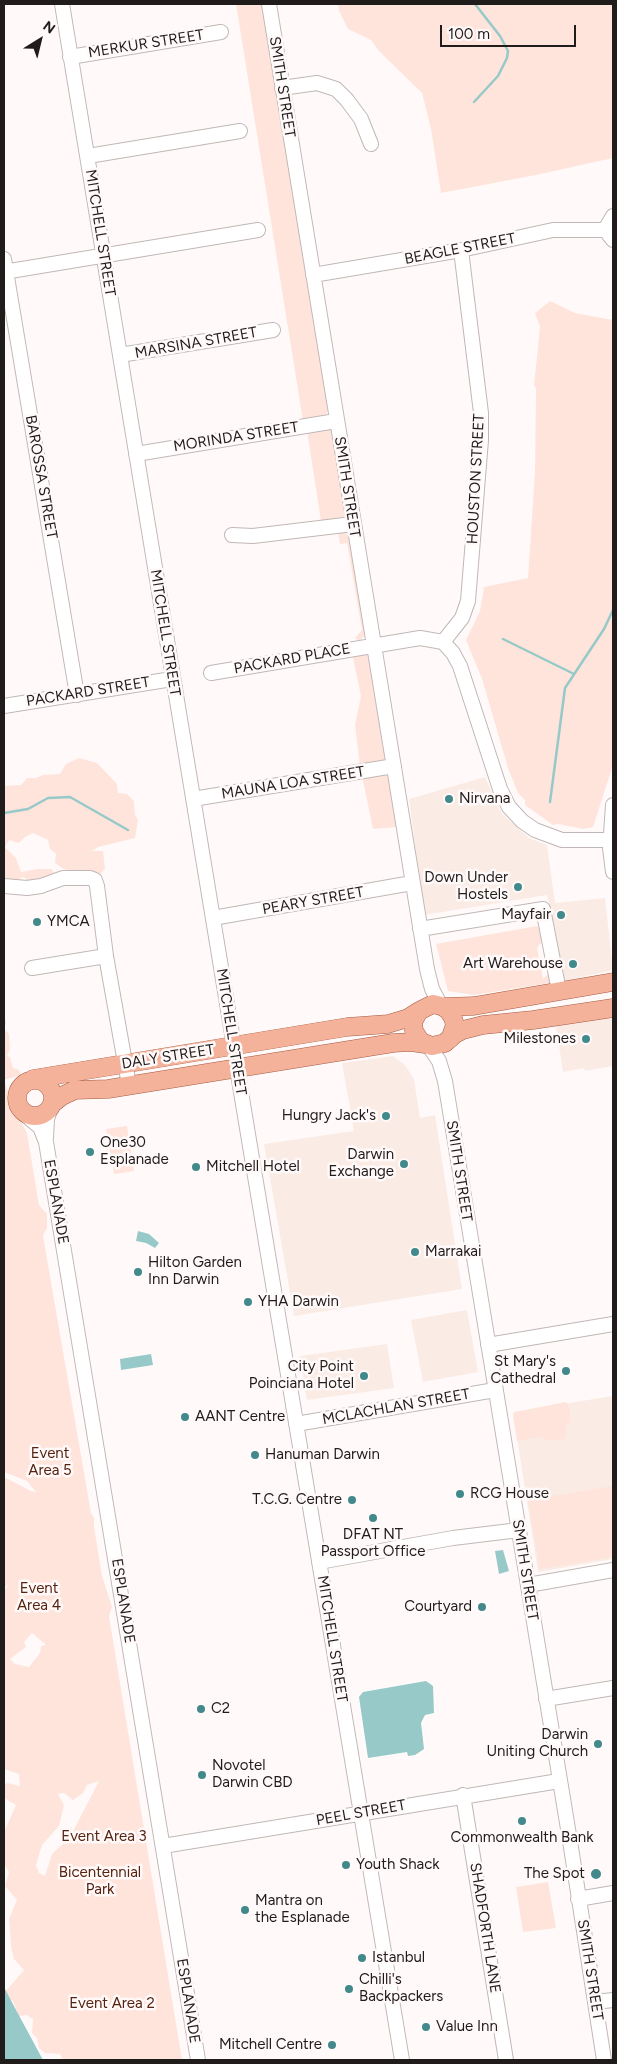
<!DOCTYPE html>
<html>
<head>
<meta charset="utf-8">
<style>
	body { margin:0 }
	#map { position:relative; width:617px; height:2064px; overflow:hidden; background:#fffaf9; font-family:Figtree,sans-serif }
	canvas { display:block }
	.frame { position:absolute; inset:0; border:5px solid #1f1c1b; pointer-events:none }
	.north { position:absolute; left:15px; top:15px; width:50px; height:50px; -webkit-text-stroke:4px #fffaf9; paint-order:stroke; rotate:36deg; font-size:14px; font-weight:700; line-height:20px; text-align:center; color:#1f1c1b }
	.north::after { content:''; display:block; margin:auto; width:18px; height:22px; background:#1f1c1b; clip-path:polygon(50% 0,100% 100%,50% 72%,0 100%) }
	.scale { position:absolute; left:440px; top:25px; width:136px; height:22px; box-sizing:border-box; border:2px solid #1f1c1b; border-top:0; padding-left:6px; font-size:15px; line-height:18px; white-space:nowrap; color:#1f1c1b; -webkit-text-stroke:4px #fffaf9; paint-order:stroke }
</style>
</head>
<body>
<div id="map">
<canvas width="617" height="2064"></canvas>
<div class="frame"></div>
<div class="north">N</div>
<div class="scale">100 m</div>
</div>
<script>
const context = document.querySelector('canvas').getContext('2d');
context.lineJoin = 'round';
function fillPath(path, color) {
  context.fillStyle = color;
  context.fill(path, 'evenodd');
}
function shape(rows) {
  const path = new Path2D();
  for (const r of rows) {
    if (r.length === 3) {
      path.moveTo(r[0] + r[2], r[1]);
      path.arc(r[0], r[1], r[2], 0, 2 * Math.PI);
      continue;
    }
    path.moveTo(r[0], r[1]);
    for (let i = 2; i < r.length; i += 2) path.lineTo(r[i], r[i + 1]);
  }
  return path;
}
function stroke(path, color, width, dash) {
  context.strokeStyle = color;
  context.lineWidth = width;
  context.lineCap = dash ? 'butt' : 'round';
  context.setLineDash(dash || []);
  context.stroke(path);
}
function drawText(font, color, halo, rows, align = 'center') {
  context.font = font + ' Figtree,sans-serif';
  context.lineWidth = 5;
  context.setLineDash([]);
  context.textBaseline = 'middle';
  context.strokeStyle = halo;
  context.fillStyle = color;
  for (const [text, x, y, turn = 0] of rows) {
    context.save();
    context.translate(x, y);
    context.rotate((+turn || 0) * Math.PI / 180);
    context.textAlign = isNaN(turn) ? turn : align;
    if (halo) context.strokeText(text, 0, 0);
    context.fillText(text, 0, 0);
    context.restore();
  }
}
fillPath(shape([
	[485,777,502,814,529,838,547,845,555,903,605,898,613,970,564,981,547,895,424,915,409,799],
	[603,1018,613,1019,613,1066,585,1071,584,1068,563,1072,556,1026],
	[393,1056,405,1065,414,1079,420,1118,435,1115,462,1289,294,1316,264,1144,354,1131,342,1063],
	[467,1310,478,1372,423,1382,411,1320],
	[387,1344,394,1388,307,1400,300,1356],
	[613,1396,613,1559,538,1572,513,1412]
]), '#fbebe5');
fillPath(shape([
	[236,4,262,4,329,405,327,413,321,418,303,421],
	[338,4,613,4,613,158,536,175,441,193,431,129,422,93,379,51,371,40,348,29,339,11],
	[550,301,575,313,613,320,613,765,593,827,583,829,558,824,553,825,525,805,525,800,518,793,508,768,482,679,466,640,480,611,484,587,528,578,535,472,536,388,534,386,540,327,535,313],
	[332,429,346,516,343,520,321,521,307,431],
	[340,531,347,534,351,540,366,628,365,635,359,641,355,638,362,630,347,543,340,544,338,533],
	[362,652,370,658,387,758,384,762,360,766,355,725,361,696,352,653],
	[79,758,97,763,117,784,118,793,127,794,134,801,135,815,138,820,135,838,98,847,92,851,103,851,105,869,99,875,95,872,69,871,62,868,55,863,56,854,50,849,48,840,33,833,25,837,19,843,9,840,5,847,16,858,21,872,37,869,52,869,56,877,30,884,24,877,10,883,4,882,4,786,21,785,27,778,36,778,43,775,60,774,66,764],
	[385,774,390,780,398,827,373,829,362,776],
	[537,926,541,931,543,941,537,948,543,979,550,972,556,982,474,995,448,991,436,944],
	[4,1016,6,1023,4,1029,9,1034,10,1049,7,1056,10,1057,13,1068,19,1070,21,1075,29,1073,4,1080,12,1105,27,1133,39,1205,47,1214,47,1228,43,1235,47,1259,91,1513,94,1518,94,1527,102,1576,112,1607,109,1616,182,2060,63,2060,60,2054,45,2053,39,2048,37,2038,32,2033,33,2019,26,2015,19,2016,13,2001,8,1998,6,1991,24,1970,14,1959,11,1947,9,1919,17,1900,5,1886,9,1872,4,1864,4,1832,16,1805,4,1798,4,1785,7,1783,20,1786,19,1774,4,1769,4,1591,9,1583,4,1588,4,1477,31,1491,36,1492,27,1481,4,1472],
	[32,1633,46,1645,41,1646,40,1653,29,1667,15,1664,10,1659,26,1647,24,1642],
	[99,1781,70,1837,52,1854,45,1876,39,1873,36,1865,42,1845,59,1826,64,1805,58,1794,64,1793,73,1800,83,1793,87,1785],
	[127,1126,134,1171,114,1174,106,1129],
	[565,1402,568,1404,571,1421,566,1426,565,1439,550,1441,539,1437,517,1441,513,1416,516,1412],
	[613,1486,613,1557,540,1569,528,1500],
	[548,1882,556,1928,523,1932,516,1887]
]), '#ffe4db');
fillPath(shape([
	[138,1231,149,1234,159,1243,155,1248,146,1243,136,1241],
	[151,1354,153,1365,121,1370,120,1359],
	[503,1550,509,1571,499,1574,495,1551],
	[426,1681,433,1686,434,1713,425,1715,421,1723,424,1749,415,1755,408,1756,407,1752,368,1758,359,1697,363,1692],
	[4,1987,15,2008,43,2060,4,2060]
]), '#97c9c9');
stroke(shape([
	[474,102,498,76,507,58,508,51,500,36,475,4],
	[503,639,574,674],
	[550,802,565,688,604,629,613,610],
	[4,813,28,809,48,798,70,797,128,830]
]), '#97c9c9', 2.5);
const minor = shape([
	[62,4,234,1046],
	[269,4,427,969,432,989,441,1006],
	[70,57,221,32],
	[282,88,317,83,336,89,347,100,361,119,371,144],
	[88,156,240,131],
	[613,216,607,226,609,235,613,240],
	[4,259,77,695],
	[4,272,258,230],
	[313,275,461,250,553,230,607,230],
	[120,355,273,330],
	[136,454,336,421],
	[232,535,253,536,353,524],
	[443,642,462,618,468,601,481,440,481,413,461,250],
	[211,673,420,638,443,642,453,653,460,666,500,789,509,807,522,821,535,830,562,840,613,840],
	[4,706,172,679],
	[193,799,394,766],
	[613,805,610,848,613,872],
	[4,886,27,888,41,886,63,878,90,878,95,880,97,886,106,956,129,1085],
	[213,918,412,883],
	[420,929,543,909,559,991],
	[32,968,106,956],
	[429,1046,439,1061,445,1081,570,1841,604,2060],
	[237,1068,402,2060],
	[23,1113,40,1127,46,1142,198,2060],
	[46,1138,47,1119,51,1107],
	[488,1345,613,1324],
	[296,1424,495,1390],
	[319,1562,453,1538,519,1530],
	[528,1585,613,1570],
	[546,1699,613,1688],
	[463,1795,506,2060],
	[163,1846,559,1781],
	[578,1899,613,1893],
	[595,2002,613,2000]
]);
const major = shape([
	[444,1007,474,1006,613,982],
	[450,1039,455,1025,453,1018,448,1010,441,1006,433,1004,419,1011,413,1022,414,1031,421,1042,432,1046,445,1043,447,1041,455,1034,463,1030,483,1025,533,1020,613,1008],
	[33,1079,347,1027,388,1024,408,1018,419,1011],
	[35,1098,18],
	[52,1104,62,1096,75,1090,108,1089,393,1043,411,1042,425,1044]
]);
stroke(minor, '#c0b8b6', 16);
stroke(major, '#a55c43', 19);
stroke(minor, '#fff', 14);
stroke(major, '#f4b29b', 18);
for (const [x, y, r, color] of [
	[449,799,5,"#41898a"],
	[518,887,5,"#41898a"],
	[561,915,5,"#41898a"],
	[37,922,5,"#41898a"],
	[573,964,5,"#41898a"],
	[586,1039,5,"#41898a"],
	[386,1116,5,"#41898a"],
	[90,1152,5,"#41898a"],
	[404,1164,5,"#41898a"],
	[196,1167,5,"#41898a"],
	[415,1252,5,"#41898a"],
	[138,1272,5,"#41898a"],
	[248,1302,5,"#41898a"],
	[566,1371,5,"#41898a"],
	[364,1376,5,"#41898a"],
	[185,1417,5,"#41898a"],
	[255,1455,5,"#41898a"],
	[460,1494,5,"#41898a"],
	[352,1500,5,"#41898a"],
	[373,1518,5,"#41898a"],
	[482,1607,5,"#41898a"],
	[201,1709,5,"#41898a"],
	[598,1744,5,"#41898a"],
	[202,1775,5,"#41898a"],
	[522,1821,5,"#41898a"],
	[346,1865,5,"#41898a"],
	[596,1874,6,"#41898a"],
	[245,1910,5,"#41898a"],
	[362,1958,5,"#41898a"],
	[349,1989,5,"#41898a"],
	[426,2027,5,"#41898a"],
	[332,2045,5,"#41898a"]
]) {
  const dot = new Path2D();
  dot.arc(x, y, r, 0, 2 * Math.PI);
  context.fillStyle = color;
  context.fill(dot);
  stroke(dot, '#fffaf9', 2);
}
drawText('15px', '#1f1c1b', '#fffaf9', [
	["MERKUR STREET",146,44,-9],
	["SMITH STREET",282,87,81],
	["MITCHELL STREET",100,233,81],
	["BEAGLE STREET",460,249,-11],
	["MARSINA STREET",196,343,-10],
	["MORINDA STREET",236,437,-9],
	["BAROSSA STREET",41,477,80],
	["HOUSTON STREET",476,479,-87],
	["SMITH STREET",347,487,81],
	["MITCHELL STREET",165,633,81],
	["PACKARD PLACE",292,659,-10],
	["PACKARD STREET",88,692,-9],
	["MAUNA LOA STREET",293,783,-9],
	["PEARY STREET",313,901,-10],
	["MITCHELL STREET",231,1032,81],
	["DALY STREET",168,1057,-9],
	["SMITH STREET",459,1171,81],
	["ESPLANADE",56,1202,80],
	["MCLACHLAN STREET",396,1407,-10],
	["SMITH STREET",525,1570,81],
	["ESPLANADE",123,1601,81],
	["MITCHELL STREET",332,1639,81],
	["PEEL STREET",361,1813,-10],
	["SHADFORTH LANE",485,1928,81],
	["SMITH STREET",590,1970,81],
	["ESPLANADE",188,2001,81]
]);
drawText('15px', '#1f1c1b', '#fffaf9', [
	["Nirvana",459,799],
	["Down Under",508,878,"right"],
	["Hostels",508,895,"right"],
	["Mayfair",551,915,"right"],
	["YMCA",47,922],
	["Art Warehouse",563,964,"right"],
	["Milestones",576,1039,"right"],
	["Hungry Jack's",376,1116,"right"],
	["One30",100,1143],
	["Esplanade",100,1160],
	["Darwin",394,1155,"right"],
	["Exchange",394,1172,"right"],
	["Mitchell Hotel",206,1167],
	["Marrakai",425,1252],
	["Hilton Garden",148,1263],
	["Inn Darwin",148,1280],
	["YHA Darwin",258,1302],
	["St Mary's",556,1362,"right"],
	["Cathedral",556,1379,"right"],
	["City Point",354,1367,"right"],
	["Poinciana Hotel",354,1384,"right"],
	["AANT Centre",195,1417],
	["Hanuman Darwin",265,1455],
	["RCG House",470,1494],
	["T.C.G. Centre",342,1500,"right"],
	["DFAT NT",373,1535,"center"],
	["Passport Office",373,1552,"center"],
	["Courtyard",472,1607,"right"],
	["C2",211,1709],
	["Darwin",588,1735,"right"],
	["Uniting Church",588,1752,"right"],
	["Novotel",212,1766],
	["Darwin CBD",212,1783],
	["Commonwealth Bank",522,1838,"center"],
	["Youth Shack",356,1865],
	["The Spot",585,1874,"right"],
	["Mantra on",255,1901],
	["the Esplanade",255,1918],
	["Istanbul",372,1958],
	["Chilli's",359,1980],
	["Backpackers",359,1997],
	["Value Inn",436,2027],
	["Mitchell Centre",322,2045,"right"]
], 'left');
drawText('15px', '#572311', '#fffaf9', [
	["Event",50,1454],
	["Area 5",50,1471],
	["Event",39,1589],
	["Area 4",39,1606],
	["Event Area 3",104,1837],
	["Bicentennial",100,1873],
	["Park",100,1890],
	["Event Area 2",112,2004]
]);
</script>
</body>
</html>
